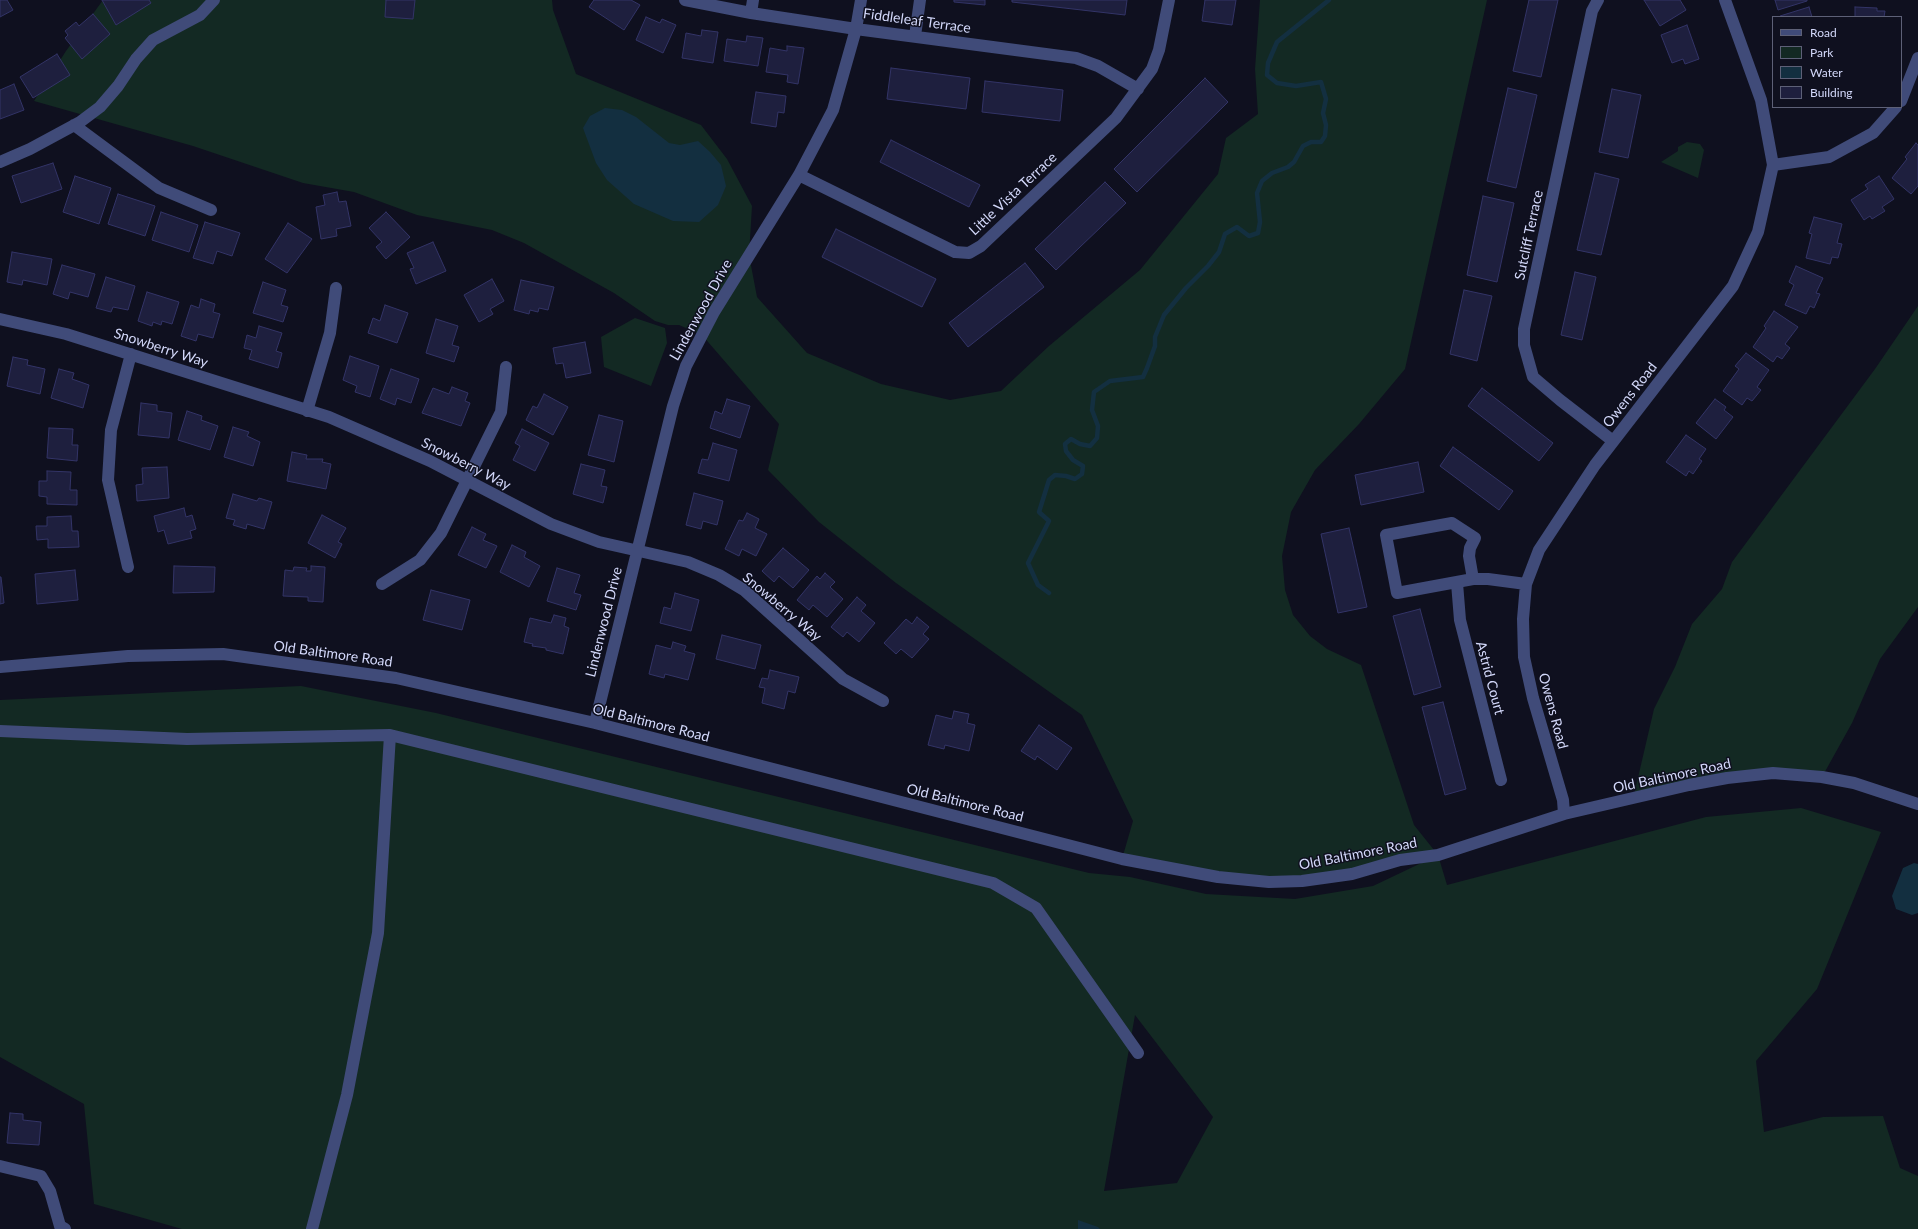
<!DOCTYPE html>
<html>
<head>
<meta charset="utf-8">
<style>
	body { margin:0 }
	#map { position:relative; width:1918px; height:1229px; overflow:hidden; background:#0f101f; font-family:Lato,sans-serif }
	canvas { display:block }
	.legend { position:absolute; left:1772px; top:16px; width:130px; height:92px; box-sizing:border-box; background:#0f101f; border:1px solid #5d6077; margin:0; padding:5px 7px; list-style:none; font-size:12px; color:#d3d8fa }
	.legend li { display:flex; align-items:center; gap:8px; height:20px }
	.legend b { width:20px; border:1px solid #5d6077 }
</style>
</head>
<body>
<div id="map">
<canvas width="1918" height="1229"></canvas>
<ul class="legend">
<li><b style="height:5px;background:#404b79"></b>Road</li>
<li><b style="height:11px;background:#132923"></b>Park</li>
<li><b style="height:11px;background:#132f40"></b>Water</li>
<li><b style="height:11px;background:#1e1f3e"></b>Building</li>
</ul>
</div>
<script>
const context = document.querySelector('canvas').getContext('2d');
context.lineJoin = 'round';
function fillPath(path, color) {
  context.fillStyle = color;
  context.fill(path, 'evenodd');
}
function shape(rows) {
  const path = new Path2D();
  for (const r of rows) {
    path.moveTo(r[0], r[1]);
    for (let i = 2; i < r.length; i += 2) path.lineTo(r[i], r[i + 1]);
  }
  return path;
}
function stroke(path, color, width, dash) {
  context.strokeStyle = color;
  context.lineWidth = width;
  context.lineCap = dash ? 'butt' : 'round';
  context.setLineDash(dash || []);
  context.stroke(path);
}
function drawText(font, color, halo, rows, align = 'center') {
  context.font = font + ' Lato,sans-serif';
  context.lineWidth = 3;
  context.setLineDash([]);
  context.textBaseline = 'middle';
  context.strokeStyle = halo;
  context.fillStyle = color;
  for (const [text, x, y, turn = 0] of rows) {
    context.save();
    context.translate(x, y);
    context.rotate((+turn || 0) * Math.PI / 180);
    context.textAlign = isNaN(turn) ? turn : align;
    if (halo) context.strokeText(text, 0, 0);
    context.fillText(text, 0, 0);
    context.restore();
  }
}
fillPath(shape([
	[103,0,552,0,553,10,576,74,701,125,727,159,752,206,749,255,757,297,807,353,881,384,950,400,1001,391,1049,346,1140,270,1218,174,1226,138,1258,114,1255,69,1260,0,1487,0,1405,369,1359,424,1315,470,1291,512,1282,556,1285,590,1293,615,1310,636,1327,649,1361,665,1414,825,1438,855,1447,885,1706,817,1801,808,1881,832,1817,989,1756,1061,1764,1132,1823,1117,1883,1116,1900,1168,1918,1176,1918,1229,182,1229,94,1204,84,1104,0,1057,0,700,301,686,436,713,1089,873,1130,877,1206,894,1295,899,1373,886,1436,856,1269,882,1122,859,1133,821,1082,715,896,583,819,522,768,470,779,424,702,335,679,325,668,325,655,321,614,293,524,243,492,230,417,215,354,192,303,183,193,146,34,101,66,51],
	[1135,1015,1213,1117,1177,1183,1104,1191],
	[1687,142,1700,144,1704,150,1698,178,1661,162,1678,151,1678,147],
	[1918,306,1918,607,1880,659,1852,723,1822,777,1773,773,1633,799,1654,709,1675,667,1692,624,1722,589,1732,562,1875,369],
	[635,318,665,328,667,343,651,386,604,367,601,337]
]), '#132923');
fillPath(shape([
	[605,108,622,110,636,117,669,143,680,145,698,141,710,152,721,165,726,186,718,205,699,222,673,221,634,204,607,180,596,163,583,128,590,116],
	[1914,863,1918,864,1918,913,1912,915,1896,909,1892,896,1903,868],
	[1078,1220,1098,1227,1100,1229,1078,1229]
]), '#132f40');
stroke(shape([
	[1049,593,1038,585,1028,563,1049,521,1039,512,1049,480,1055,475,1066,476,1075,479,1082,474,1083,466,1073,460,1066,451,1065,444,1071,439,1080,444,1090,446,1097,438,1098,426,1092,410,1094,392,1110,381,1143,377,1147,368,1155,346,1155,337,1164,315,1186,288,1208,266,1219,252,1225,234,1237,227,1249,236,1258,233,1260,222,1257,193,1262,181,1272,173,1288,167,1294,162,1303,146,1311,142,1321,142,1325,136,1326,125,1323,113,1326,99,1321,82,1296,86,1277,83,1267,75,1268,63,1277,42,1329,0]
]), '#132f40', 4.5);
const building = shape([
	[0,0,7,0,13,10,0,17,0,0],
	[102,0,149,0,151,3,116,25,102,0],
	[386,0,415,0,413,19,385,17,386,0],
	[594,0,631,0,640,5,624,30,589,7,594,0],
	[954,0,985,0,985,5,954,2,954,0],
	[1012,0,1127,0,1125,15,1012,2,1012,0],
	[1205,0,1236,0,1232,25,1202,21,1205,0],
	[1529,0,1558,0,1541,77,1513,71,1529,0],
	[1644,0,1680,0,1686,10,1660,26,1644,0],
	[1775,0,1807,0,1807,1,1778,10,1775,0],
	[1809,7,1812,17,1781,17,1780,16,1809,7],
	[1855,7,1877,8,1877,11,1885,11,1884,17,1855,17,1855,7],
	[93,14,110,34,82,59,65,38,68,35,65,31,76,22,79,26,93,14],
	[646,17,660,23,662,19,676,25,663,53,636,40,646,17],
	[1687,25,1699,59,1685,64,1683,59,1672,63,1661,35,1687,25],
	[702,30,718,32,713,63,682,58,686,33,701,36,702,30],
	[747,36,763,38,758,66,724,61,727,39,746,42,747,36],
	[787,46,804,48,798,84,787,82,788,75,766,72,770,48,787,51,787,46],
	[57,54,70,75,33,98,20,77,57,54],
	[891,68,970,78,966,109,887,99,891,68],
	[1205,78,1228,102,1137,192,1114,169,1205,78],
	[985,81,1063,90,1060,121,982,112,985,81],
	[14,84,24,110,0,119,0,90,14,84],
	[1508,88,1537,95,1516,188,1487,181,1508,88],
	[1612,89,1641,95,1628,158,1599,152,1612,89],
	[756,92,786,96,784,113,778,112,776,127,751,123,756,92],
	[891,140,980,185,969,207,880,162,891,140],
	[1916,143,1918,145,1918,186,1911,194,1892,178,1907,159,1905,157,1916,143],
	[53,163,62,189,21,203,12,176,53,163],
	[1595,173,1619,179,1601,255,1577,250,1595,173],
	[75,176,111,188,99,224,63,212,75,176],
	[1879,176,1894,199,1882,207,1885,211,1872,219,1870,216,1864,220,1851,200,1868,189,1865,185,1879,176],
	[1105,182,1126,203,1056,270,1035,249,1105,182],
	[337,192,339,202,346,201,351,226,336,229,337,236,321,239,316,207,325,205,323,195,337,192],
	[118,194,155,206,145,236,108,224,118,194],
	[1483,196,1514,203,1497,282,1467,275,1483,196],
	[161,212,198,225,189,252,152,240,161,212],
	[386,212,410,237,386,259,376,247,382,242,369,228,386,212],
	[1814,217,1842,224,1837,243,1842,244,1838,258,1832,257,1830,264,1806,258,1812,234,1809,233,1814,217],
	[205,222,240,233,232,256,217,251,213,264,193,258,205,222],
	[288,223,312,239,287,273,265,259,288,223],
	[836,229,936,279,922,307,822,257,836,229],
	[433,242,446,271,416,284,410,269,414,268,407,253,433,242],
	[12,252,52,259,47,285,23,280,22,285,7,282,12,252],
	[1025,263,1044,287,968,347,949,323,1025,263],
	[62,265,95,274,88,297,70,292,68,299,53,294,62,265],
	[1796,266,1823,278,1816,293,1820,294,1814,308,1810,306,1806,314,1785,305,1794,285,1789,282,1796,266],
	[1575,272,1596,277,1582,340,1561,335,1575,272],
	[106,277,135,286,128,310,113,307,111,312,96,308,106,277],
	[492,279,504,301,490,309,493,314,479,322,464,295,492,279],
	[521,280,554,287,548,310,539,308,538,312,530,310,529,314,514,310,521,280],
	[263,282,286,290,281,305,288,307,283,322,253,313,263,282],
	[1464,290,1492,296,1477,361,1450,354,1464,290],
	[147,292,179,302,172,324,162,321,161,325,153,322,152,326,138,321,147,292],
	[201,299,215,304,213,312,220,314,213,338,198,334,196,341,181,336,191,305,199,308,201,299],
	[385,305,408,313,397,343,368,333,373,318,380,321,385,305],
	[1774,311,1798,327,1785,344,1790,348,1782,359,1777,356,1773,362,1753,347,1766,328,1764,326,1774,311],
	[436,319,458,326,452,345,459,347,454,362,426,353,436,319],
	[259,326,282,333,276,351,282,353,278,368,249,359,252,350,244,348,247,335,256,338,259,326],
	[585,342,591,373,566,378,563,363,556,364,553,348,585,342],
	[1746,353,1769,370,1757,387,1761,390,1752,401,1747,398,1742,405,1723,391,1739,369,1735,366,1746,353],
	[350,356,379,366,370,397,355,392,357,386,343,380,350,356],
	[13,357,28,360,27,365,45,369,40,394,7,386,13,357],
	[59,369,74,373,72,379,89,385,83,408,51,398,59,369],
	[391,369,419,379,411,403,397,398,395,405,380,399,391,369],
	[452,387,468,393,465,401,470,403,461,426,422,413,433,388,449,394,452,387],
	[1482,388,1553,443,1539,461,1468,406,1482,388],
	[544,394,568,407,553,435,526,420,533,406,537,408,544,394],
	[727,399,750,406,740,438,710,428,715,411,722,414,727,399],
	[1715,399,1726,407,1724,410,1733,417,1716,439,1696,423,1715,399],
	[141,403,157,405,157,411,172,413,169,438,138,435,141,403],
	[187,411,202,416,201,420,218,426,210,450,178,440,187,411],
	[599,415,623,421,614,462,588,455,599,415],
	[233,427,249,432,247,436,260,442,253,466,224,457,233,427],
	[49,428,73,429,72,445,78,445,77,461,47,458,49,428],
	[522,429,549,443,535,471,513,460,520,446,515,443,522,429],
	[1686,435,1706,449,1699,459,1702,461,1693,474,1689,471,1686,476,1666,462,1686,435],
	[713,443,737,450,729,481,698,473,702,459,708,460,713,443],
	[1453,447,1513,491,1499,510,1440,466,1453,447],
	[292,452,307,455,306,459,323,459,322,462,331,464,326,489,287,481,292,452],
	[1418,462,1424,492,1361,505,1355,475,1418,462],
	[581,464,605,470,601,486,607,487,603,503,573,494,581,464],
	[167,467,169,498,137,501,136,485,143,484,142,468,167,467],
	[47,471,71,472,70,490,77,490,77,505,47,504,47,497,39,496,39,481,47,481,47,471],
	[694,493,723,501,717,525,703,521,701,529,686,525,694,493],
	[233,494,257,501,259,498,272,502,264,529,247,524,246,529,233,525,235,520,226,518,233,494],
	[184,508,186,517,192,515,196,529,190,531,192,538,168,544,164,530,158,532,154,516,184,508],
	[747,513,759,519,755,528,767,534,756,556,742,549,739,556,725,549,739,520,743,521,747,513],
	[322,515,346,528,338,542,342,544,335,558,308,543,322,515],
	[71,516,72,531,78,531,79,547,48,548,48,539,37,540,36,526,47,526,47,517,71,516],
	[472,527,486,534,483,540,497,546,486,568,458,555,472,527],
	[1349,528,1367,607,1338,613,1321,534,1349,528],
	[512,545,526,552,524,557,540,566,529,587,500,572,512,545],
	[783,548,809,570,793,588,779,576,774,582,762,571,783,548],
	[174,566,215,567,214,592,173,593,174,566],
	[311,566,325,567,323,602,308,601,308,597,283,596,285,570,293,571,294,567,307,568,306,571,311,571,311,566],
	[557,568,580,575,574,593,581,595,576,610,547,601,557,568],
	[75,570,78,600,37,604,35,574,75,570],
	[825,573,835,582,830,587,843,599,827,617,813,605,809,610,797,600,817,576,820,579,825,573],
	[0,577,1,577,4,603,0,604,0,577],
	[431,590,470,600,462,630,423,620,431,590],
	[675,593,699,600,691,631,660,623,664,607,671,609,675,593],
	[857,597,866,605,861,611,875,623,859,642,847,632,843,637,831,627,857,597],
	[1420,609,1441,687,1414,695,1393,616,1420,609],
	[554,615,566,618,564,626,569,628,563,654,546,650,546,648,532,646,533,644,524,642,530,618,551,623,554,615],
	[917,617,929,627,923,634,929,639,912,658,901,649,896,654,884,643,906,619,912,624,917,617],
	[722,635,761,645,755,669,716,659,722,635],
	[673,642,686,646,684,651,695,654,688,680,665,674,664,678,649,674,656,645,671,649,673,642],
	[770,670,799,677,795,693,788,691,784,709,762,703,765,688,759,687,762,678,768,679,770,670],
	[1443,702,1466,789,1445,795,1422,707,1443,702],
	[954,711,969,714,967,723,975,725,969,751,945,745,944,749,928,745,936,715,952,719,954,711],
	[1039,725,1072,748,1057,770,1037,756,1035,760,1021,751,1039,725],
	[10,1113,23,1114,23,1120,41,1122,39,1145,7,1143,10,1113]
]);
fillPath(building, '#1e1f3e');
stroke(building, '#333467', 1);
stroke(shape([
	[685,0,751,13,856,29,1076,58,1098,66,1138,89],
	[1598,0,1592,11,1524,329,1524,345,1533,377,1560,400,1613,441],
	[751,13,753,0],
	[915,36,920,0],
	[1901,101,1918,58],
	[74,125,159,188,211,210],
	[0,162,30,149,80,122,100,107,118,86,136,59,153,40,200,15,214,0],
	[1773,165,1829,157,1873,133,1896,107],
	[799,175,955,252,969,253,981,246,1116,118,1152,69,1159,50,1169,0],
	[0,319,66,334,329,417,430,461,551,524,599,542,688,562,719,575,744,590,843,679,883,701],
	[307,411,330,333,336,288],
	[128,567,108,480,111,430,131,354],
	[1473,579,1469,556,1470,548,1475,538,1452,523,1386,535,1397,593,1473,579,1488,579,1526,584],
	[1457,583,1460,620,1501,780],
	[382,584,420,560,441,533,501,412,506,367],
	[0,667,128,656,223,654,396,678,595,723,1122,859,1218,877,1269,882,1302,881,1352,874,1400,860,1438,855,1564,814,1689,785,1727,778,1773,773,1822,777,1854,783,1918,804],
	[595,723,673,406,686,366,714,312,799,175,833,110,856,29,861,0],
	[0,731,187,739,390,735,993,883,1036,908,1138,1053],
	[1564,814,1563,800,1533,698,1524,657,1523,619,1526,584,1539,550,1595,465,1733,286,1758,232,1773,165,1761,100,1725,0],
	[0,1166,41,1176,50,1191,60,1226,65,1229],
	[312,1229,347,1095,378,933,390,735]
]), '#404b79', 12);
drawText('14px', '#d3d8fa', '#0f101f', [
	["Fiddleleaf Terrace",917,21,8],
	["Little Vista Terrace",1013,194,-43],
	["Sutcliff Terrace",1529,235,-78],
	["Lindenwood Drive",701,310,-61],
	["Snowberry Way",161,348,18],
	["Owens Road",1630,395,-52],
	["Snowberry Way",466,464,27],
	["Snowberry Way",782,607,40],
	["Lindenwood Drive",604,622,-76],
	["Old Baltimore Road",333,654,8],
	["Astrid Court",1490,678,75],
	["Owens Road",1553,711,75],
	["Old Baltimore Road",651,723,14],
	["Old Baltimore Road",1672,776,-12],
	["Old Baltimore Road",965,803,14],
	["Old Baltimore Road",1358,854,-11]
]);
</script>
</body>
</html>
